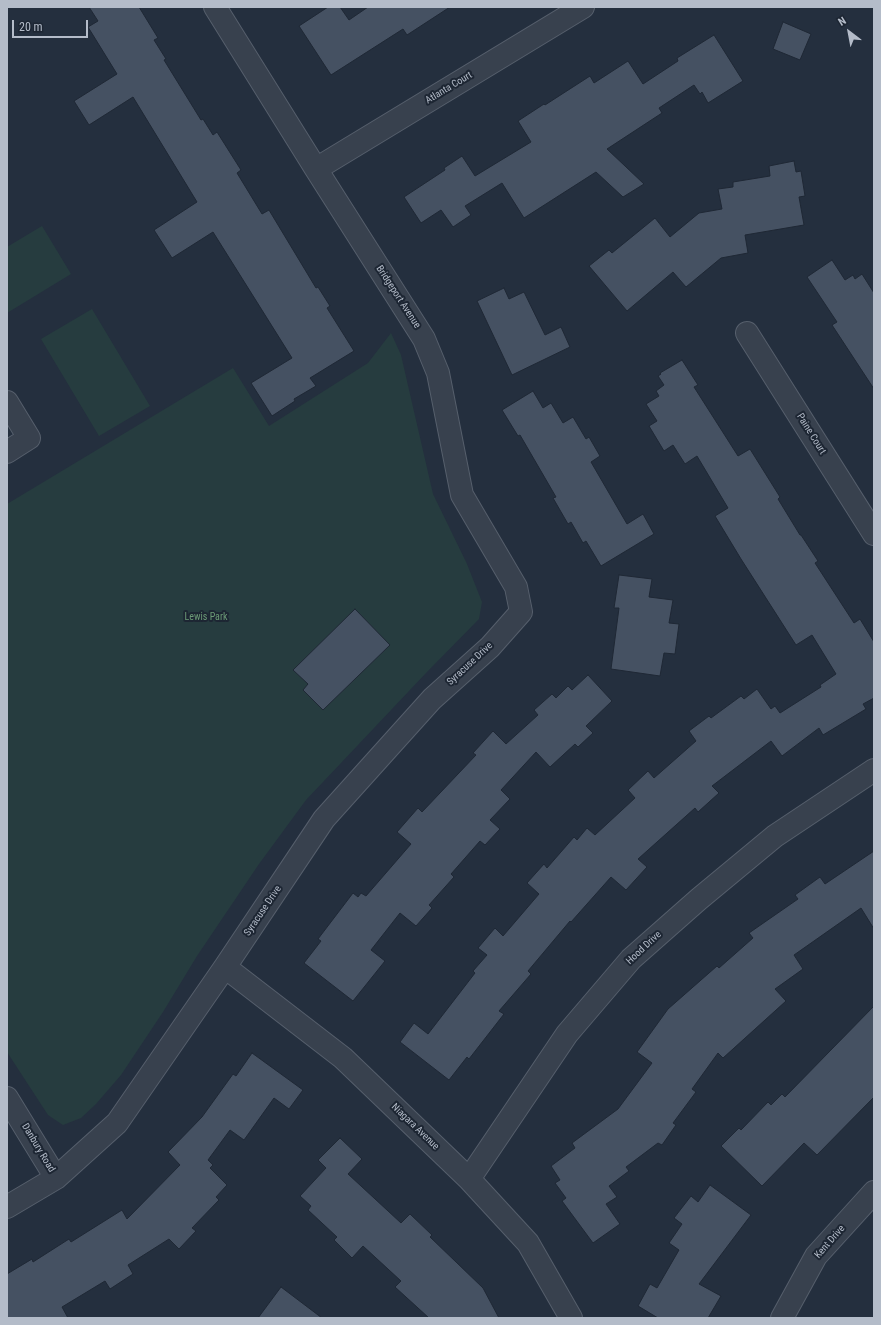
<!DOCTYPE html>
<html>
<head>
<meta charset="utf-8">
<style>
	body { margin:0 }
	#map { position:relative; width:881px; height:1325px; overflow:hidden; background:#242f3e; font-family:"Roboto Condensed",sans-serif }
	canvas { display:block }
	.frame { position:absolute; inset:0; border:8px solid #b4bcc9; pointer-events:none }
	.north { position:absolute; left:829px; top:12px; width:40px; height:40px; -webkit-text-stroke:3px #1d2633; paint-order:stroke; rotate:328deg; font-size:11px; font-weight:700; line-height:16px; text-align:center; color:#b4bcc9 }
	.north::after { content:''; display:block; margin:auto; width:14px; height:18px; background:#b4bcc9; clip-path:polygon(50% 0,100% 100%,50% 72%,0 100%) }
	.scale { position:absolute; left:12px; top:20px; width:76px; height:18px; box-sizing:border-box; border:2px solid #b4bcc9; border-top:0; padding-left:5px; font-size:12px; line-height:14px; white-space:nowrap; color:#b4bcc9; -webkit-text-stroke:3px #1d2633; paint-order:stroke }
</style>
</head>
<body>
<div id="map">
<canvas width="881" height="1325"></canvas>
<div class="frame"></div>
<div class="north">N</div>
<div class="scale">20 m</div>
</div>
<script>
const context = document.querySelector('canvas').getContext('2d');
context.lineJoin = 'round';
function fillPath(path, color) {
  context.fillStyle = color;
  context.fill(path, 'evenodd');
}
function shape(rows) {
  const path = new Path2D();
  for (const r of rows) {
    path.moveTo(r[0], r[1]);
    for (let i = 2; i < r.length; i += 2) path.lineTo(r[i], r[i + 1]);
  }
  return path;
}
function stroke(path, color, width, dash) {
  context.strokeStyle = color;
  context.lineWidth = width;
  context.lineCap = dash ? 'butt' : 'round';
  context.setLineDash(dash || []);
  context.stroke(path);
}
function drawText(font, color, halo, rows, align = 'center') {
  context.font = font + ' "Roboto Condensed",sans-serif';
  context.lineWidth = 4;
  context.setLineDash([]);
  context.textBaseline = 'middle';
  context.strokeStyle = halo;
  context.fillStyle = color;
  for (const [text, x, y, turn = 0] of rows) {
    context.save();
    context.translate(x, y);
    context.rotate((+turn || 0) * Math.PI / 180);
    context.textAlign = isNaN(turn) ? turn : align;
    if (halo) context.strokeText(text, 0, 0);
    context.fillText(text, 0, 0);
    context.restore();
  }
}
fillPath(shape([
	[42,226,71,274,7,313,7,247],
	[92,309,150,406,99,436,41,339],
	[391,333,401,355,433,494,467,564,482,602,479,619,426,673,306,800,259,864,197,956,163,1012,121,1075,96,1104,81,1118,63,1125,48,1115,7,1052,7,504,233,368,269,426,368,363]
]), '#263c3f');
const building = shape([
	[89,7,139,7,158,38,154,40,166,59,164,60,201,120,203,119,213,135,217,132,241,170,237,173,262,214,269,210,316,288,318,287,330,306,327,308,354,351,310,378,316,386,294,399,295,401,272,416,251,383,292,358,213,232,172,258,154,230,197,202,133,97,89,125,74,101,117,74,88,27,98,21,89,7],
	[328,7,340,7,349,20,368,7,450,7,407,35,403,29,331,75,299,26,328,7],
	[783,22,811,34,800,60,773,49,783,22],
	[714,35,743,81,708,103,702,92,700,94,694,85,659,108,662,113,607,149,644,184,623,197,596,172,524,218,502,183,465,206,471,215,453,227,441,210,421,223,404,197,445,170,444,168,462,156,475,176,531,142,518,121,544,104,545,105,590,76,594,83,628,61,643,84,678,61,677,58,714,35],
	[794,161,796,172,801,171,805,196,799,197,804,225,745,235,748,253,721,258,686,287,673,272,627,311,589,266,609,250,612,253,655,218,670,237,699,213,722,209,718,189,733,187,733,182,770,176,769,166,794,161],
	[832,260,845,280,853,275,855,279,862,274,874,293,874,389,832,325,837,322,807,277,832,260],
	[504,288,509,299,524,292,545,335,561,327,570,347,512,375,477,301,504,288],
	[682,360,698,385,694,387,738,456,750,449,780,497,778,499,800,535,801,535,818,561,815,563,854,623,860,619,874,642,874,698,863,704,866,709,823,735,819,728,782,756,771,741,712,786,719,793,698,812,695,808,638,859,647,867,626,890,611,877,571,922,570,921,528,971,531,974,499,1011,504,1014,469,1059,467,1057,449,1080,400,1042,414,1023,428,1034,475,973,473,971,487,955,478,948,495,928,503,936,539,894,527,883,544,864,547,868,574,837,577,840,587,828,595,835,635,798,628,790,648,771,654,778,696,741,689,731,709,716,711,718,741,696,744,699,757,689,771,709,775,706,780,713,821,687,820,685,836,674,812,635,796,645,741,559,715,516,728,508,697,456,685,464,673,445,664,451,649,426,657,421,646,404,659,396,656,391,664,385,658,376,661,374,660,373,682,360],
	[533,391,543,408,551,403,563,423,573,417,586,439,589,437,600,456,591,462,627,524,643,514,654,534,601,566,586,541,583,543,571,522,568,524,553,498,556,497,520,435,518,436,502,410,533,391],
	[619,575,652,579,649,597,673,600,669,623,679,624,675,654,664,653,660,676,611,669,619,608,614,608,619,575],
	[355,609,390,645,323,710,303,690,308,684,293,670,355,609],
	[588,675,612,701,586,726,593,733,578,747,575,744,550,767,536,752,501,790,510,799,490,820,500,829,485,845,480,841,451,874,454,877,429,905,432,908,416,926,400,913,371,950,385,961,353,1001,304,963,321,941,318,939,353,893,358,897,361,893,366,896,411,844,397,832,418,808,422,812,476,755,473,753,493,731,506,744,538,715,534,710,552,694,556,698,568,686,572,690,588,675],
	[874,851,874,929,861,908,794,955,803,969,775,989,786,1001,723,1058,718,1053,692,1089,696,1092,673,1123,676,1125,662,1145,658,1143,626,1167,629,1171,609,1186,617,1197,606,1204,620,1224,593,1243,562,1201,566,1198,555,1183,560,1180,551,1166,575,1148,572,1143,618,1109,652,1063,637,1052,668,1009,717,966,719,968,753,938,749,933,798,899,795,895,820,877,825,884,874,851],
	[874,1006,874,1097,817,1155,804,1143,762,1186,721,1146,739,1128,741,1130,768,1102,771,1105,782,1094,785,1097,874,1006],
	[252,1053,303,1090,289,1109,274,1098,244,1140,230,1130,208,1160,213,1165,210,1168,227,1185,216,1197,219,1200,192,1228,196,1231,179,1249,169,1239,128,1265,133,1274,110,1289,105,1281,62,1307,68,1318,7,1318,7,1274,32,1259,33,1262,69,1239,71,1242,122,1210,127,1219,180,1165,168,1152,202,1117,233,1074,236,1076,252,1053],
	[340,1138,362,1159,348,1174,401,1223,410,1214,432,1235,430,1237,483,1288,499,1318,429,1318,395,1287,401,1281,363,1246,352,1258,334,1240,337,1237,308,1210,311,1206,300,1196,326,1168,318,1160,340,1138],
	[710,1185,751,1215,699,1284,721,1296,708,1318,658,1318,638,1306,650,1284,657,1288,679,1250,669,1243,682,1224,674,1218,691,1196,698,1202,710,1185],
	[281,1287,322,1318,258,1318,281,1287]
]);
fillPath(building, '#455162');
stroke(building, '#1f2835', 1);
const minor = shape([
	[316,169,583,7],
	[747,333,874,534],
	[7,402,29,438,7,452],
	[225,967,343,1058,469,1179,528,1243,571,1318],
	[7,1098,56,1178],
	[469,1179,567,1034,631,959,699,899,775,836,874,770],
	[7,1207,56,1178,117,1123,225,967,324,819,432,699,490,647,521,612,516,587,462,495,438,373,424,339,316,169,215,7],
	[782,1318,816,1256,874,1192]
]);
stroke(minor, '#565f6c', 24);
stroke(minor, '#38414e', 22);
drawText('10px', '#b4bcc9', '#1d2633', [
	["Atlanta Court",449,88,-31],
	["Bridgeport Avenue",398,297,57],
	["Paine Court",811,434,58],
	["Syracuse Drive",470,664,-43],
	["Syracuse Drive",263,911,-56],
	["Hood Drive",644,948,-43],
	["Niagara Avenue",415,1127,44],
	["Danbury Road",38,1148,59],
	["Kent Drive",830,1242,-49]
]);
drawText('10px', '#6b9a76', '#1d2633', [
	["Lewis Park",206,617]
]);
</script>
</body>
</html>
